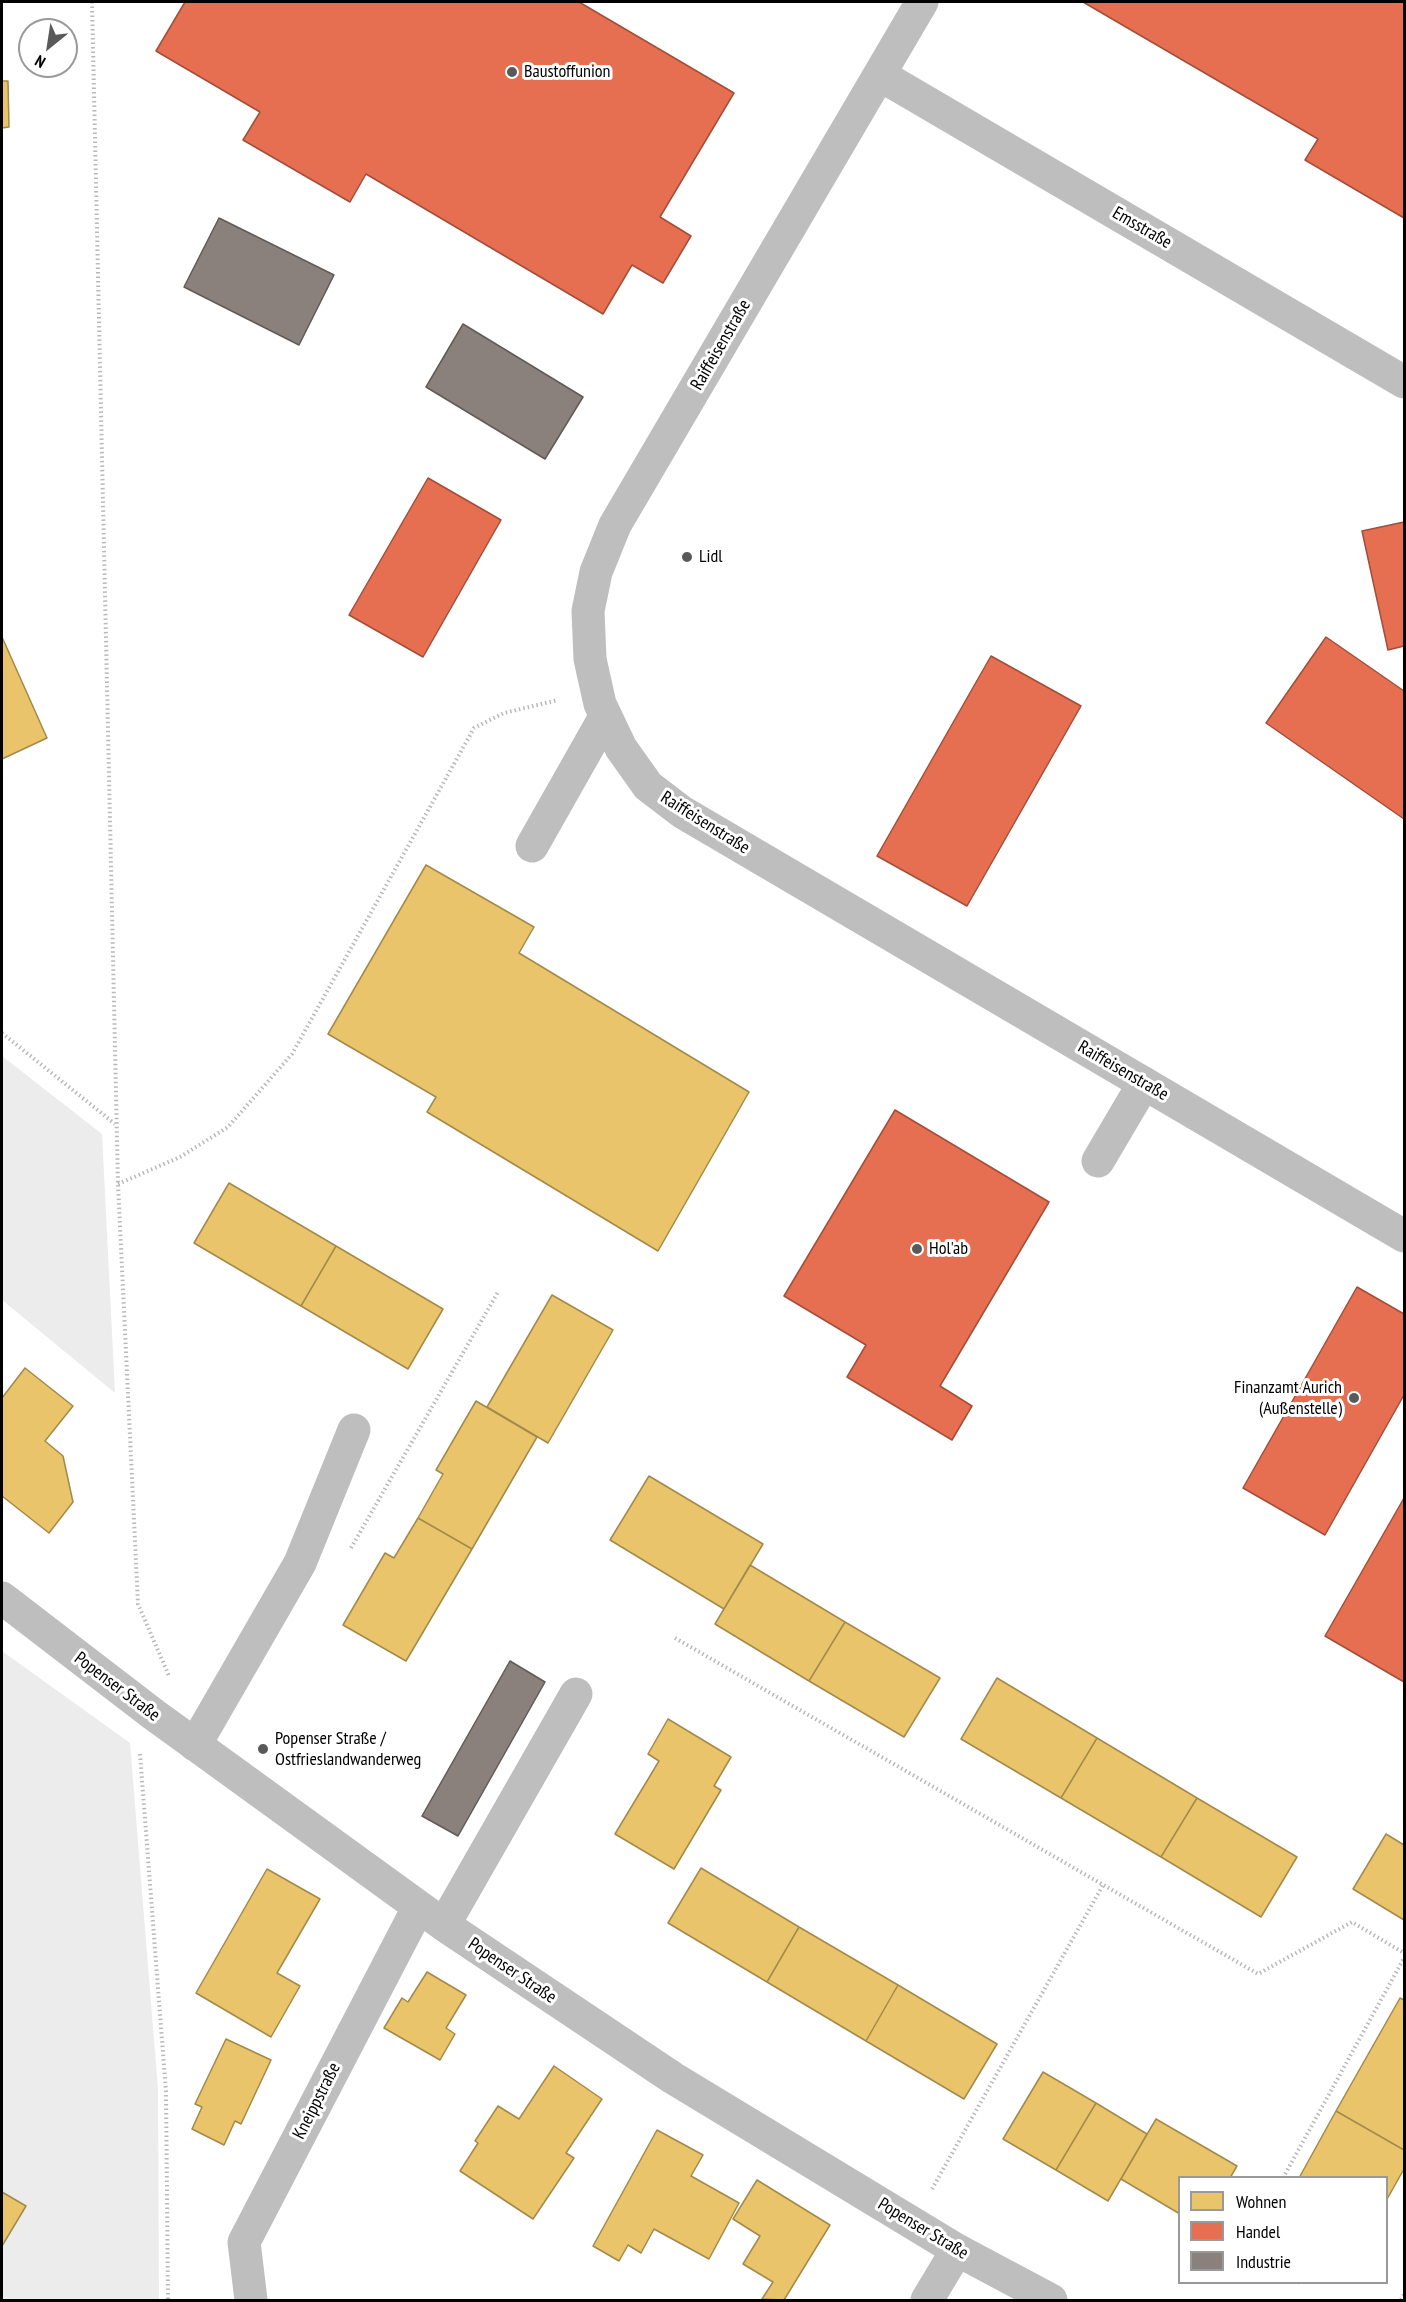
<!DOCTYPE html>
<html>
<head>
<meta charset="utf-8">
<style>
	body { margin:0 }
	#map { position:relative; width:1406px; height:2302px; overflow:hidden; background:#fff; font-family:"PT Sans Narrow",sans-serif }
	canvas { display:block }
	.frame { position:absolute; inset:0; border:3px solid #000; pointer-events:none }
	.legend { position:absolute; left:1178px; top:2176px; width:210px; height:108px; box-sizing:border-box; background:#fff; border:2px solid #999; margin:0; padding:8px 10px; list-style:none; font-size:18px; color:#000 }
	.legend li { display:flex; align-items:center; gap:12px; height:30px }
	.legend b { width:30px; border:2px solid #999 }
	.north { position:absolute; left:18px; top:18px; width:60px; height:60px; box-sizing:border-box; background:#fff; border:2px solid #999; border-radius:50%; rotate:210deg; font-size:16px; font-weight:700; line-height:24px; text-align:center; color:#000 }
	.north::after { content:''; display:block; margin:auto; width:21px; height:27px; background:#595959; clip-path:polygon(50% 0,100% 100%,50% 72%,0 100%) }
</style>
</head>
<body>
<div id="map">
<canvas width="1406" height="2302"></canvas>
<div class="frame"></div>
<ul class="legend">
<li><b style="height:16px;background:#e9c46a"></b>Wohnen</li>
<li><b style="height:16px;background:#e76f51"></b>Handel</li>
<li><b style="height:16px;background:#8a817c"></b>Industrie</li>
</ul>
<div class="north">N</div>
</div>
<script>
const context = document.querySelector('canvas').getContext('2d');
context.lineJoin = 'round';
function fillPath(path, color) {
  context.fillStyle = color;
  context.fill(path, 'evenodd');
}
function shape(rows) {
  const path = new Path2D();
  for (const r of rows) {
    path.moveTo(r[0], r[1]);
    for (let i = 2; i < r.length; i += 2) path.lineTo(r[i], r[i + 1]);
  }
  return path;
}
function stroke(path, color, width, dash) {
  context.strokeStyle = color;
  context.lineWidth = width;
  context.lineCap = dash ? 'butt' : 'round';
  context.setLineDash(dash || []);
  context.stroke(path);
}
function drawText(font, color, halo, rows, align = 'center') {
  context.font = font + ' "PT Sans Narrow",sans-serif';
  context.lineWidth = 6;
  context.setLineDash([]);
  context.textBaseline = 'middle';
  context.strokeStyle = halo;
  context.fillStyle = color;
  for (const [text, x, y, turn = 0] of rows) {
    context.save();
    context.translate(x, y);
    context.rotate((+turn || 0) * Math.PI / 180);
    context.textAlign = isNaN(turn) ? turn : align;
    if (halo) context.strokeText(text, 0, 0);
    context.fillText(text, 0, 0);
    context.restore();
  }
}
fillPath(shape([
	[2,1056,102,1134,115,1393,2,1300],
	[2,1651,130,1743,158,2089,159,2300,2,2300,2,2246,25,2207,2,2192]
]), '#ececec');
const homes = shape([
	[2,81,8,81,9,127,2,128,2,81],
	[2,637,47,738,2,759,2,637],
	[426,865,534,927,519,953,749,1092,658,1251,427,1112,436,1097,328,1034,426,865],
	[229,1183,336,1246,301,1306,194,1243,229,1183],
	[336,1246,443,1309,408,1369,301,1306,336,1246],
	[552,1295,613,1330,548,1443,487,1407,552,1295],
	[25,1368,73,1406,45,1441,63,1456,73,1502,49,1533,2,1496,2,1398,25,1368],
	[476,1401,537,1437,472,1549,418,1518,443,1474,436,1470,476,1401],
	[649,1476,763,1544,724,1609,610,1540,649,1476],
	[418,1518,472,1549,406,1661,343,1625,385,1553,394,1558,418,1518],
	[750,1565,845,1622,809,1681,715,1624,750,1565],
	[845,1622,940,1678,904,1737,809,1681,845,1622],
	[997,1678,1097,1738,1061,1798,961,1739,997,1678],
	[668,1719,731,1757,714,1786,721,1790,674,1869,615,1834,659,1761,648,1754,668,1719],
	[1097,1738,1197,1798,1161,1857,1061,1798,1097,1738],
	[1197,1798,1297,1857,1261,1917,1161,1857,1197,1798],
	[1386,1834,1404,1845,1404,1920,1353,1889,1386,1834],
	[701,1868,799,1927,767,1982,668,1923,701,1868],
	[267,1869,320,1899,277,1973,300,1986,271,2037,196,1993,267,1869],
	[799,1927,898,1985,866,2041,767,1982,799,1927],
	[427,1972,466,1995,446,2028,455,2034,440,2060,384,2028,402,1998,408,2002,427,1972],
	[898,1985,997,2044,964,2099,866,2041,898,1985],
	[1400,1998,1404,2000,1404,2150,1336,2111,1400,1998],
	[226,2039,271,2060,241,2124,235,2121,224,2145,192,2129,202,2107,195,2104,226,2039],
	[554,2066,602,2099,566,2153,574,2158,533,2219,460,2171,478,2143,475,2141,498,2106,519,2119,554,2066],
	[1043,2072,1096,2103,1056,2170,1003,2139,1043,2072],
	[1096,2103,1147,2134,1108,2201,1056,2170,1096,2103],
	[1336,2111,1404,2150,1404,2169,1386,2201,1386,2178,1299,2178,1336,2111],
	[1156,2119,1237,2166,1230,2178,1180,2178,1180,2214,1121,2179,1156,2119],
	[657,2130,703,2155,691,2176,739,2203,709,2259,654,2229,641,2253,628,2245,619,2261,593,2246,657,2130],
	[757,2180,830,2225,784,2300,762,2299,773,2282,743,2264,760,2236,733,2219,757,2180],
	[2,2192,26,2206,2,2246,2,2192]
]);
fillPath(homes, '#e9c46a');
stroke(homes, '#a3894a', 1.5);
const shops = shape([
	[185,2,579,2,734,93,660,217,691,236,663,283,632,265,603,314,366,174,350,202,243,140,260,112,156,51,185,2],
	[1083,2,1404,2,1404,218,1305,160,1318,139,1083,2],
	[428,478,501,520,423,657,349,615,428,478],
	[1404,522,1404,646,1388,650,1362,531,1404,522],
	[1326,637,1404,691,1404,819,1266,723,1326,637],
	[991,656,1081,706,967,906,877,856,991,656],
	[895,1110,1049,1202,940,1386,972,1406,952,1440,847,1377,866,1345,784,1296,895,1110],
	[1357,1287,1404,1314,1404,1395,1325,1535,1243,1488,1357,1287],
	[1404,1498,1404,1682,1325,1636,1404,1498]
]);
fillPath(shops, '#e76f51');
stroke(shops, '#a24e39', 1.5);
const industry = shape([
	[219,218,334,275,299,345,184,287,219,218],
	[463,324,583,397,545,459,426,387,463,324],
	[510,1661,545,1682,458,1836,422,1816,510,1661]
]);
fillPath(industry, '#8a817c');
stroke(industry, '#615a57', 1.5);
stroke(shape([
	[92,2,118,1184,138,1604,169,1676],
	[2,1033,115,1124],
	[118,1184,180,1157,228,1127,292,1054,474,728,504,713,558,700],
	[351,1548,498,1292],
	[675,1638,1258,1974,1352,1922,1404,1953],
	[140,1754,166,2092,168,2300],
	[1283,2178,1404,1958],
	[932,2189,1103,1885],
	[1299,2282,1300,2283],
	[1401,2300,1404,2294]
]), '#b9b9b9', 4, [1.5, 3]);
stroke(shape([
	[922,2,615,525,596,572,588,611,590,659,600,704,621,748,648,786,682,812,1404,1236],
	[880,75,1404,382],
	[532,846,605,717],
	[1098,1161,1144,1083],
	[2,1598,153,1714,444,1925,673,2078,957,2250,1051,2300],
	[195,1745,300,1563,354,1430],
	[444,1925,576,1694],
	[251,2300,244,2242,418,1908],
	[927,2300,957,2250]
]), '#bebebe', 33);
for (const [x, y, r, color] of [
	[512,72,6,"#595959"],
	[687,557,6,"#595959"],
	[917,1249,6,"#595959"],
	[1354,1398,6,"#595959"],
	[263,1749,6,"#595959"]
]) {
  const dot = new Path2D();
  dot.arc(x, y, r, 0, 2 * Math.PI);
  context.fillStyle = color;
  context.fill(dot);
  stroke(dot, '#fff', 2);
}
drawText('18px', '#000', '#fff', [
	["Baustoffunion",524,72],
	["Lidl",699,557],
	["Hol'ab",929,1249],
	["Finanzamt Aurich",1342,1388,"right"],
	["(Außenstelle)",1342,1409,"right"],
	["Popenser Straße /",275,1739],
	["Ostfrieslandwanderweg",275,1760]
], 'left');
drawText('18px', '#000', '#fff', [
	["Emsstraße",1142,228,30],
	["Raiffeisenstraße",721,345,-60],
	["Raiffeisenstraße",705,823,32],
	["Raiffeisenstraße",1123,1071,30],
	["Popenser Straße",117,1687,37],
	["Popenser Straße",512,1971,34],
	["Kneippstraße",317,2101,-63],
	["Popenser Straße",923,2229,31]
]);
</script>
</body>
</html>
